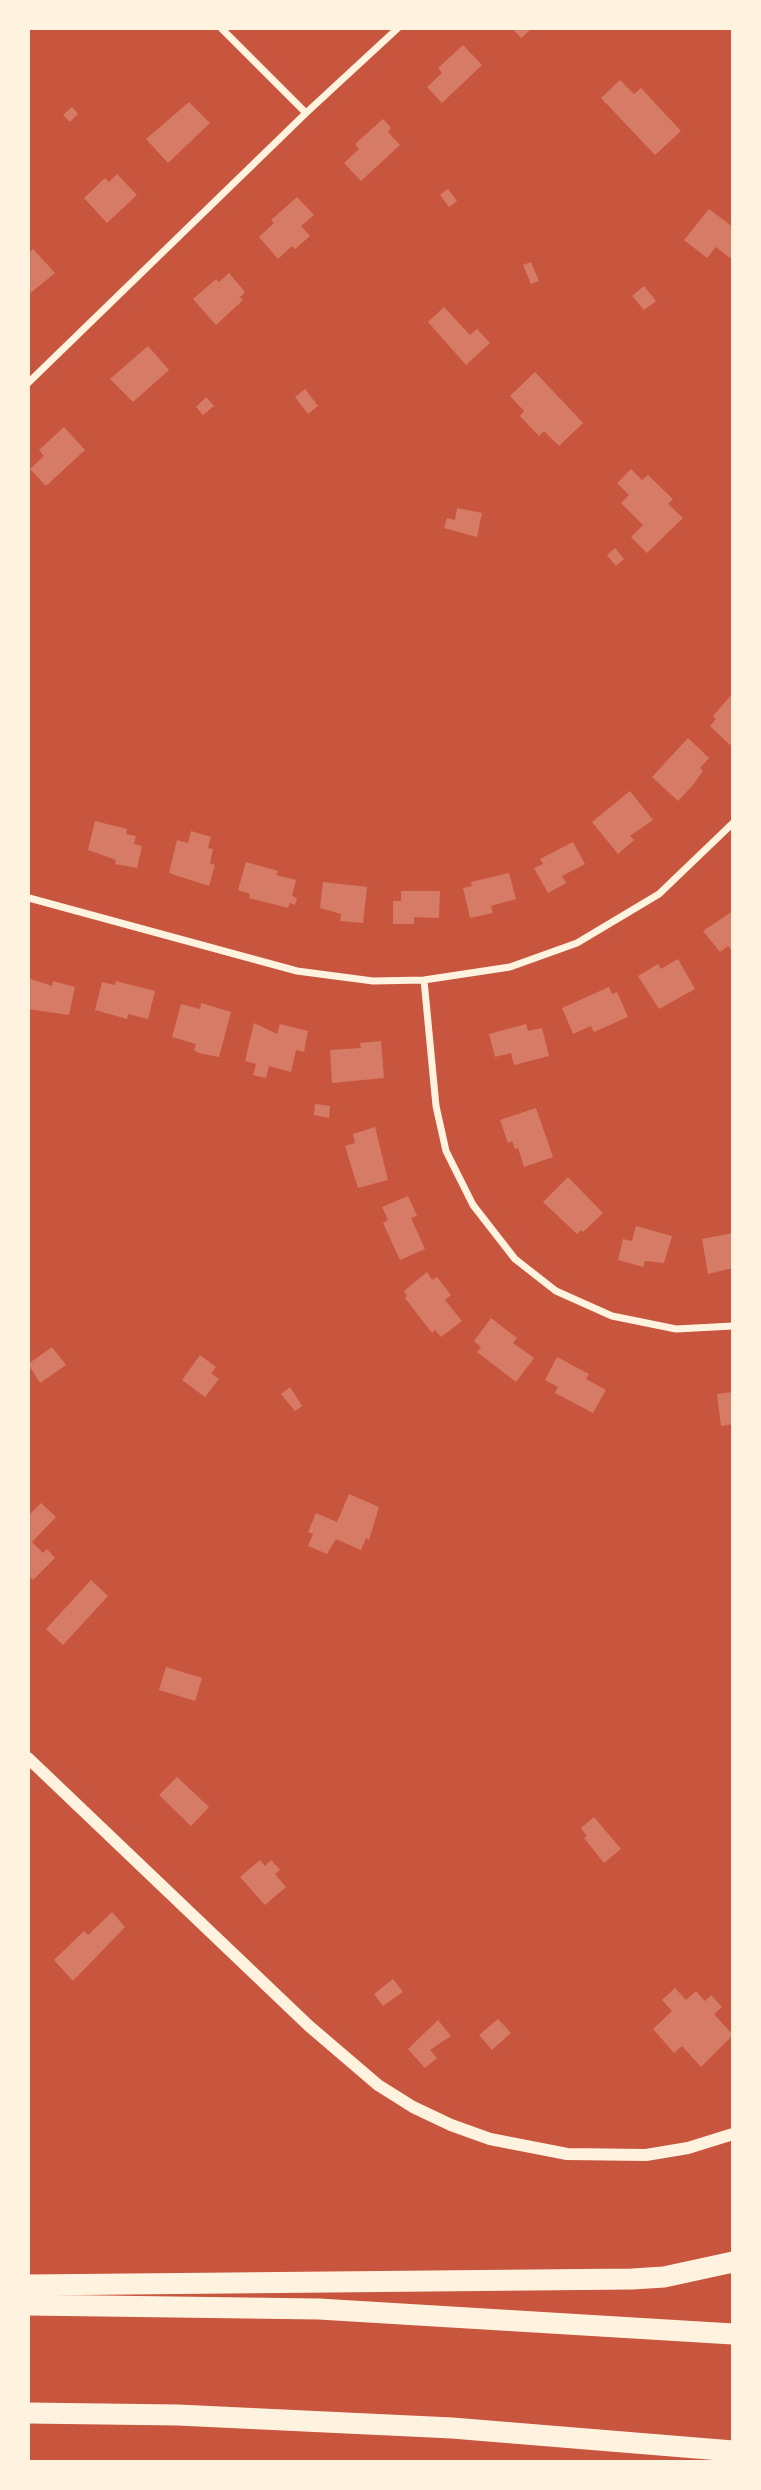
<!DOCTYPE html>
<html>
<head>
<meta charset="utf-8">
<style>
	body { margin:0 }
	#map { position:relative; width:761px; height:2490px; overflow:hidden; background:#c8553d; font-family:"Roboto Condensed",sans-serif }
	canvas { display:block }
	.frame { position:absolute; inset:0; border:30px solid #fff3e0; pointer-events:none }
</style>
</head>
<body>
<div id="map">
<canvas width="761" height="2490"></canvas>
<div class="frame"></div>
</div>
<script>
const context = document.querySelector('canvas').getContext('2d');
context.lineJoin = 'round';
function fillPath(path, color) {
  context.fillStyle = color;
  context.fill(path, 'evenodd');
}
function shape(rows) {
  const path = new Path2D();
  for (const r of rows) {
    path.moveTo(r[0], r[1]);
    for (let i = 2; i < r.length; i += 2) path.lineTo(r[i], r[i + 1]);
  }
  return path;
}
function stroke(path, color, width, dash) {
  context.strokeStyle = color;
  context.lineWidth = width;
  context.lineCap = dash ? 'butt' : 'round';
  context.setLineDash(dash || []);
  context.stroke(path);
}
fillPath(shape([
	[512,28,528,28,530,30,521,38],
	[463,45,482,65,442,103,427,87,442,73,438,68],
	[620,80,634,94,641,88,681,131,655,155,601,98],
	[189,102,210,123,168,163,146,139],
	[72,107,78,114,70,122,63,115],
	[383,119,391,128,388,132,400,145,361,181,344,163,359,149,355,144],
	[117,174,137,195,107,223,84,198,105,178,109,182],
	[448,189,457,201,449,207,440,195],
	[297,197,314,215,301,226,310,236,295,249,292,246,278,259,259,237,274,223,271,220],
	[709,209,733,227,733,253,730,258,716,247,707,258,684,240],
	[33,249,55,273,28,295,28,254],
	[531,262,539,281,531,284,523,265],
	[229,273,245,292,240,297,243,300,216,325,193,299,216,279,219,282],
	[644,286,656,301,644,310,632,296],
	[444,307,470,335,477,329,490,343,466,365,428,322],
	[148,346,169,370,133,402,110,379],
	[535,372,583,423,559,446,544,431,539,436,520,416,524,411,510,396],
	[305,389,318,406,308,414,295,397],
	[206,397,214,406,203,415,196,407],
	[64,427,85,450,46,486,30,469,44,456,39,450],
	[631,469,642,480,648,475,673,499,668,504,683,518,647,553,631,537,643,525,621,503,629,495,617,483],
	[457,508,482,513,477,537,444,528,447,518,455,520],
	[615,548,624,559,616,566,607,555],
	[733,693,733,742,730,745,710,726,716,719,713,716],
	[688,738,709,758,700,768,703,771,693,785,678,801,652,777],
	[630,791,653,820,630,836,634,840,618,854,592,822],
	[95,821,127,829,126,834,136,836,134,844,142,846,137,868,115,864,116,860,88,850],
	[191,831,211,837,208,848,213,849,210,863,215,865,209,886,169,873,177,840,188,843],
	[573,842,585,864,562,876,566,883,548,893,534,868,543,864,540,859],
	[246,862,278,871,276,875,296,880,292,896,297,898,295,905,290,903,288,908,249,898,250,894,238,890],
	[509,873,516,899,491,906,493,913,470,918,463,888,472,886,471,882],
	[323,882,367,887,363,923,340,921,341,914,320,908],
	[401,891,440,891,439,918,414,917,414,924,393,924,393,901,401,901],
	[733,911,733,952,728,946,720,952,703,931],
	[678,959,695,989,659,1009,638,976,658,964,661,969],
	[28,978,52,986,53,981,75,987,69,1015,28,1009],
	[116,981,155,991,148,1019,128,1014,127,1019,95,1010,102,982,115,985],
	[609,987,612,994,617,992,628,1017,594,1032,591,1026,573,1034,562,1008],
	[201,1003,231,1012,219,1057,199,1053,194,1050,196,1044,172,1037,181,1004,200,1009],
	[254,1023,277,1034,280,1024,308,1031,304,1052,296,1050,291,1072,269,1066,266,1078,253,1075,256,1064,245,1061],
	[526,1024,528,1031,542,1028,549,1056,514,1065,511,1053,495,1057,489,1034],
	[381,1041,384,1078,332,1083,330,1050,361,1048,360,1043],
	[315,1104,330,1106,329,1118,314,1115],
	[536,1108,553,1157,524,1167,518,1148,515,1149,512,1141,508,1143,500,1120],
	[375,1127,388,1180,358,1188,345,1146,355,1143,353,1134],
	[568,1177,603,1213,583,1232,581,1230,577,1234,543,1202],
	[408,1196,417,1216,411,1218,425,1249,400,1260,383,1223,388,1220,382,1207],
	[636,1226,672,1236,664,1263,645,1261,643,1267,618,1260,623,1239,632,1241],
	[733,1233,733,1268,708,1274,702,1239],
	[427,1272,432,1280,437,1277,451,1295,445,1300,462,1321,441,1337,435,1330,432,1333,405,1298,407,1296,404,1291],
	[491,1318,517,1338,513,1343,534,1358,516,1382,477,1352,481,1347,474,1341],
	[52,1347,66,1365,40,1383,28,1364],
	[200,1355,216,1367,211,1373,219,1379,205,1397,182,1380],
	[557,1357,589,1374,586,1379,606,1390,593,1413,555,1393,558,1387,545,1380],
	[290,1387,302,1406,295,1411,281,1394],
	[733,1392,733,1424,721,1426,717,1394],
	[349,1494,379,1507,369,1540,366,1538,361,1550,336,1539,327,1554,308,1546,313,1534,308,1532,316,1513,337,1522],
	[41,1503,56,1517,32,1542,43,1553,47,1549,55,1558,33,1580,28,1575,28,1516],
	[91,1580,108,1596,63,1645,46,1629],
	[166,1667,202,1678,195,1701,159,1690],
	[177,1777,209,1807,191,1826,159,1795],
	[594,1817,621,1849,604,1863,584,1838,587,1836,581,1828],
	[260,1860,265,1866,271,1860,280,1870,275,1874,286,1887,265,1905,240,1877],
	[112,1912,125,1927,73,1981,54,1960,84,1931,88,1935],
	[393,1979,403,1992,383,2006,374,1994],
	[675,1988,686,2000,696,1991,705,2001,711,1995,722,2007,714,2014,733,2035,701,2067,682,2046,674,2053,653,2029,672,2011,662,2000],
	[498,2019,511,2033,492,2050,479,2035],
	[438,2020,451,2036,430,2050,437,2058,425,2068,408,2049]
]), '#d67c66');
stroke(shape([
	[306,113,398,28],
	[28,383,306,113,221,28],
	[29,898,297,971,373,981,424,980,510,967,577,943,659,894,733,823],
	[424,980,436,1106,446,1151,473,1205,515,1259,556,1291,612,1316,676,1329,733,1326]
]), '#fff3e0', 7);
stroke(shape([
	[28,1758,309,2026,378,2085,413,2107,451,2125,490,2139,567,2154,646,2155,688,2148,733,2134]
]), '#fff3e0', 12);
stroke(shape([
	[28,2285,632,2279,664,2277,733,2262],
	[28,2305,319,2309,733,2334],
	[28,2413,178,2415,452,2428,733,2451]
]), '#fff3e0', 21);
</script>
</body>
</html>
